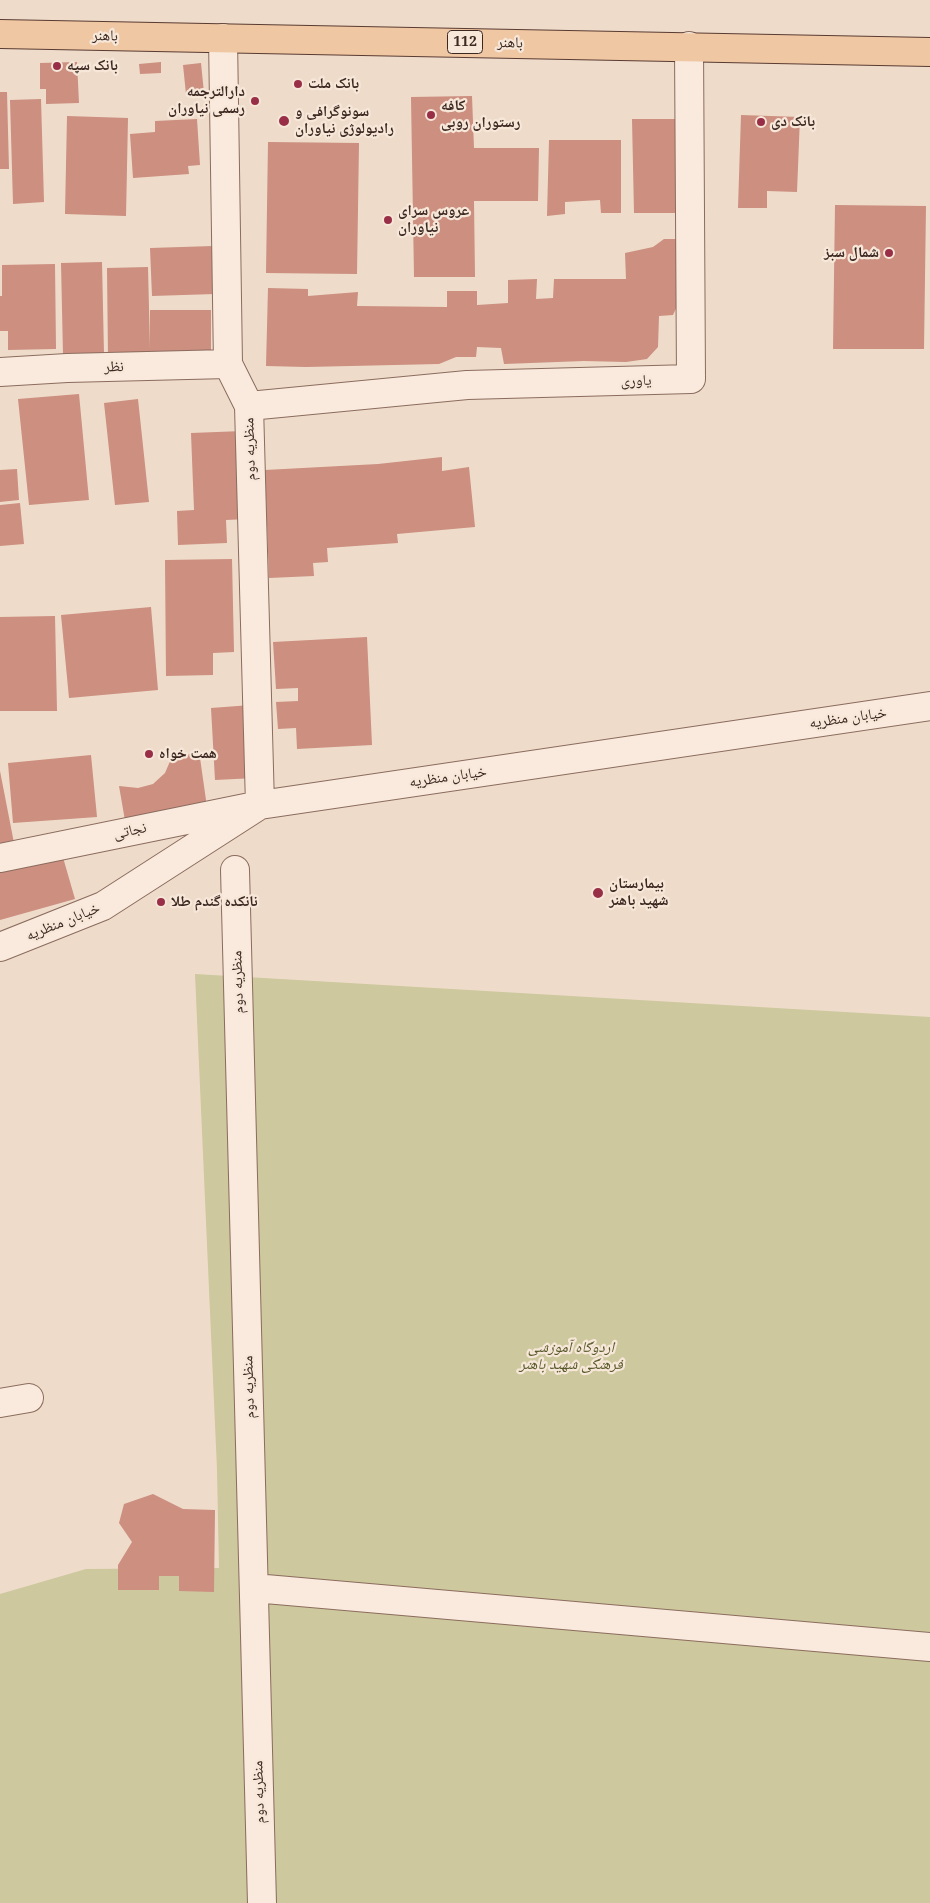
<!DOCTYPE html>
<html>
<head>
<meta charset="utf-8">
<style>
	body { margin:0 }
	canvas { display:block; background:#eedbc9 }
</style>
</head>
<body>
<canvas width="930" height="1903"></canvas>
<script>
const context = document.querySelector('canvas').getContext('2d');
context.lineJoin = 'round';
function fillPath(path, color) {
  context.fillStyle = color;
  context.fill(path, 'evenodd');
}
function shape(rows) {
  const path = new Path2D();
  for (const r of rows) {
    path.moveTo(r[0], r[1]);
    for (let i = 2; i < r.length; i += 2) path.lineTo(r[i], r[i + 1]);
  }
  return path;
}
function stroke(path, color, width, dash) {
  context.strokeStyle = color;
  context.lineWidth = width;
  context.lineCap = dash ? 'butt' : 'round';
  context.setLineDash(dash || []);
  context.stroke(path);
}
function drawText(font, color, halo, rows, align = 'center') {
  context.font = font + ' "Noto Serif","Noto Naskh Arabic",serif';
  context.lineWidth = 4.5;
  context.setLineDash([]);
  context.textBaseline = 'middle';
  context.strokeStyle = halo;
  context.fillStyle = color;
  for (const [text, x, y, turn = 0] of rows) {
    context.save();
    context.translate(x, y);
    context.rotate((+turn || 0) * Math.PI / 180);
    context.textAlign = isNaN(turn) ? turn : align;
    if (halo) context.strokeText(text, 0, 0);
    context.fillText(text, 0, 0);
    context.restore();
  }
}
fillPath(shape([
	[195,974,930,1017,930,1903,0,1903,0,1594,86,1569,219,1568,217,1469]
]), '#cdc89d');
fillPath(shape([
	[77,62,79,103,46,104,46,89,40,89,40,63],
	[161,62,161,73,140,74,139,64],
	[201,63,204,93,186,94,183,65],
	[0,92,7,92,9,169,0,169],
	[472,96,474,148,539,148,538,201,474,201,475,277,414,277,411,97],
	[41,99,44,202,13,204,10,100],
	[741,115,800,117,797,192,767,191,767,208,738,208],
	[67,116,128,118,126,216,65,214],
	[197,119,200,165,188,166,189,174,133,178,130,134,155,132,155,121],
	[632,119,679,119,680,213,634,213],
	[549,140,621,140,621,213,601,213,600,200,565,202,565,214,547,216],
	[268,142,359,143,357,274,266,273],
	[835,205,926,206,924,349,833,349],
	[664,239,680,239,679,302,673,315,659,316,658,347,647,359,626,362,584,361,504,364,501,348,477,347,476,357,456,357,439,364,306,367,266,366,268,288,308,289,308,296,358,292,357,306,447,307,447,291,477,291,477,305,508,303,508,280,537,279,536,299,553,298,554,279,626,279,625,253,653,247],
	[213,246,215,294,152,296,150,248],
	[102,262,104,354,63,355,61,263],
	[55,264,56,349,8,350,8,331,0,331,0,296,2,296,2,265],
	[148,267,150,349,150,310,211,310,211,360,108,359,107,268],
	[79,394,89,500,29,505,18,399],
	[138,399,149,502,115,505,104,403],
	[243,431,247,519,226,520,227,543,178,545,177,511,194,510,191,433],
	[442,457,442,471,469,467,475,527,397,534,398,543,327,548,328,562,313,563,314,576,269,578,265,470,378,464],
	[17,469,19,500,0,502,0,470],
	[20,503,24,544,0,546,0,505],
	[232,559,234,652,213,653,213,675,166,676,165,560],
	[151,607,158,690,69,698,61,615],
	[55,616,57,711,0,711,0,617],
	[367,637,372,745,297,749,296,728,278,729,276,702,298,701,298,688,276,689,273,642],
	[251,705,255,778,215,780,211,708],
	[199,751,208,814,127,832,119,786,138,788,153,784,165,773,171,759],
	[91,755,97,817,13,823,8,763],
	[0,771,14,843,0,845],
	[62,854,75,899,0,920,0,872],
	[153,1494,183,1509,215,1510,214,1592,179,1591,179,1576,159,1576,159,1590,118,1590,118,1565,132,1542,119,1523,124,1504]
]), '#cc8f80');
const minor = shape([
	[0,372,67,368,228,364],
	[249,406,467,385,691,379,689,46],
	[0,858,260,805,249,406,228,364,223,38],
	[235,870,262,1903],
	[0,947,103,906,260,805,930,706],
	[0,1403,29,1398],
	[254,1588,930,1647]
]);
const primary = shape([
	[0,34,930,52]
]);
stroke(minor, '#8b6c5e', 30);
stroke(primary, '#593b32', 30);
stroke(minor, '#f9eadd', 28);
stroke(primary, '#f0c7a3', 28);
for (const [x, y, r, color] of [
	[57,66,5,"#992f47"],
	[298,84,5,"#992f47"],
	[255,101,5,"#992f47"],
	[431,115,5,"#992f47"],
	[284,121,6,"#992f47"],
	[761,122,5,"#992f47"],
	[388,220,5,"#992f47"],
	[889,253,5,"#992f47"],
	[149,754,5,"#992f47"],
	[598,893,6,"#992f47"],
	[161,902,5,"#992f47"]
]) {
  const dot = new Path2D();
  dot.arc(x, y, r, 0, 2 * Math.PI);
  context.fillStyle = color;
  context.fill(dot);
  stroke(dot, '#f6e7d9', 2);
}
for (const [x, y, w] of [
	[465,42,35]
]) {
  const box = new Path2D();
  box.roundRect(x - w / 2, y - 11.5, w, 23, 4);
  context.fillStyle = '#f6e7d9';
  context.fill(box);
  stroke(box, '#3c2821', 1);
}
drawText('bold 14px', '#3c2821', null, [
	["112",465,42]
]);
drawText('15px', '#3c2821', '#f6e7d9', [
	["باهنر",105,36,1],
	["باهنر",510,43,1],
	["نظر",114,367,-1],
	["یاوری",636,381,-2],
	["منظریه دوم",250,449,-92],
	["خیابان منظریه",848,718,-8],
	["خیابان منظریه",448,777,-8],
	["نجاتی",130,831,-12],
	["خیابان منظریه",63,922,-22],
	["منظریه دوم",238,982,-92],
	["منظریه دوم",249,1387,-92],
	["منظریه دوم",259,1792,-92]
]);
drawText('bold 15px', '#3c2821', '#f6e7d9', [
	["بانک سپه",67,66],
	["بانک ملت",308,84],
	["دارالترجمه",245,92,"right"],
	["رسمی نیاوران",245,109,"right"],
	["کافه",441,106],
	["رستوران روبی",441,123],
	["سونوگرافی و",295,112],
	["رادیولوژی نیاوران",295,129],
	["بانک دی",771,122],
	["عروس سرای",398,211],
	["نیاوران",398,228],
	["شمال سبز",879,253,"right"],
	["همت خواه",159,754],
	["بیمارستان",609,884],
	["شهید باهنر",609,901],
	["نانکده گندم طلا",171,902]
], 'left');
drawText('italic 15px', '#565828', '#f6e7d9', [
	["اردوگاه آموزشی",571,1348],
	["فرهنگی شهید باهنر",571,1365]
]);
</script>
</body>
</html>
